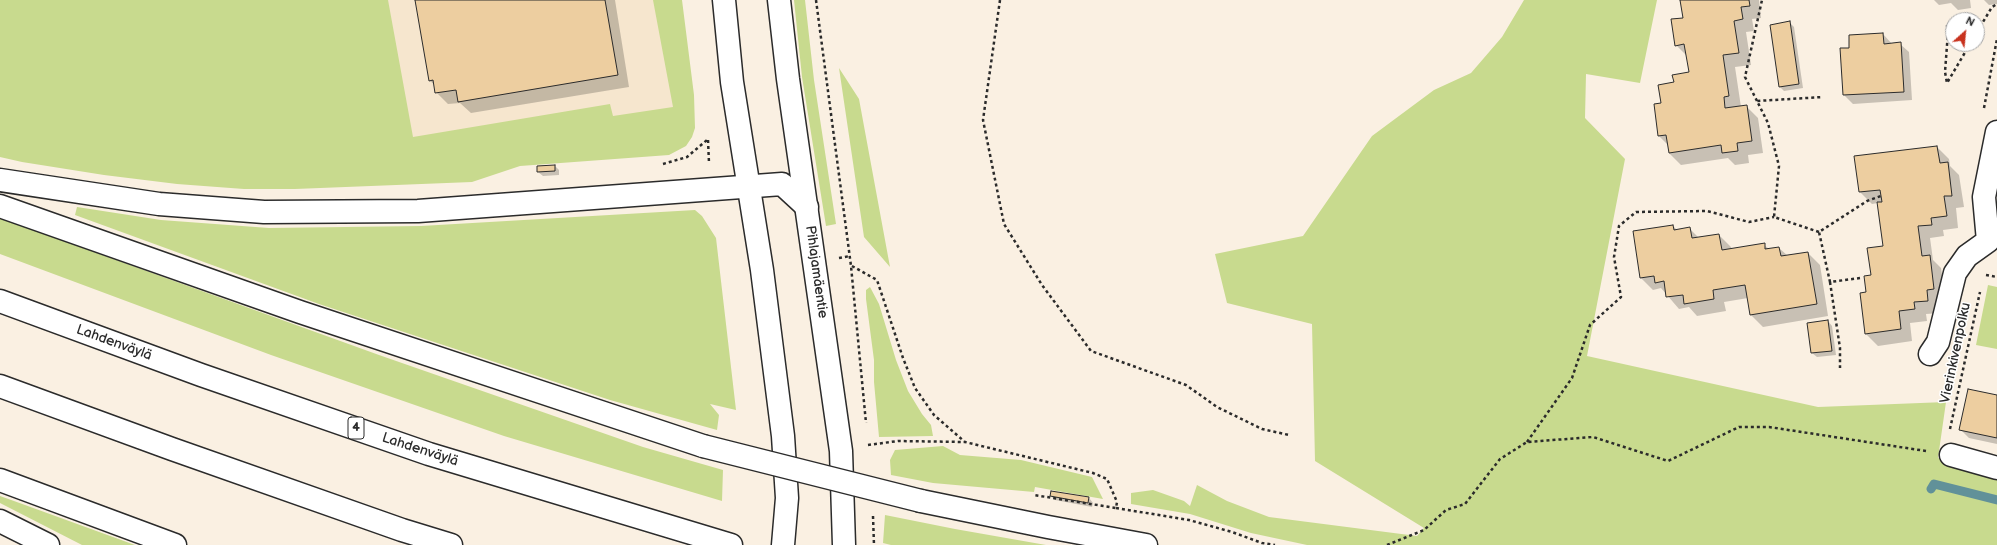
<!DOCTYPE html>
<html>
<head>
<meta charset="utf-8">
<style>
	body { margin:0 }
	#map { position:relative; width:1997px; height:545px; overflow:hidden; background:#faf0e2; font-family:"Balsamiq Sans",sans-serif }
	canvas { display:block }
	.north { position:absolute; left:1945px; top:12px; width:40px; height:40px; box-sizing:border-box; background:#fff; border:1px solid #aaa; border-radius:50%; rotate:27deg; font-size:11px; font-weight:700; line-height:16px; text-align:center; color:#2b2b2b }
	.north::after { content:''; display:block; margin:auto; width:14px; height:18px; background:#c8321e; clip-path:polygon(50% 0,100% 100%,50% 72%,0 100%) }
</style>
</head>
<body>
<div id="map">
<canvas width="1997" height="545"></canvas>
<div class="north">N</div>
</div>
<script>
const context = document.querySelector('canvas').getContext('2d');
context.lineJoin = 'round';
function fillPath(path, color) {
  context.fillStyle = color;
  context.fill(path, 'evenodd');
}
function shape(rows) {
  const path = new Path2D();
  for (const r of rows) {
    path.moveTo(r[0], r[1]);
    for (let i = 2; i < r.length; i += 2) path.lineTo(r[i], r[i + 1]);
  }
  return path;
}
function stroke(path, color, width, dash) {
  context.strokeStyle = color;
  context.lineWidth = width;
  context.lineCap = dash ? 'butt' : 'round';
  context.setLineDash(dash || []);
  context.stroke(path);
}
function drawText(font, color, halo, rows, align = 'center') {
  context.font = font + ' "Balsamiq Sans",sans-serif';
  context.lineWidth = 3;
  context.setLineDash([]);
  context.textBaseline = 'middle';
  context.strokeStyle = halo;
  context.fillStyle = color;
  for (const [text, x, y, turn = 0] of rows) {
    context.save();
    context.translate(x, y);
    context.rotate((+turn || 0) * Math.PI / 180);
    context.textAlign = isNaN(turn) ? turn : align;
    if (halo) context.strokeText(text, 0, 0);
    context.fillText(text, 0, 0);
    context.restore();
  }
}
fillPath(shape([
	[370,0,673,0,681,129,395,149]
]), '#f6e6ce');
fillPath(shape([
	[0,0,388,0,413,137,610,104,613,116,673,107,653,0,682,0,694,95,695,128,692,137,686,146,669,155,520,166,472,182,295,189,244,189,177,184,104,175,22,162,0,157],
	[794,0,805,0,814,80,836,224,826,226,802,77],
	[1524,0,1657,0,1640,83,1586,74,1585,118,1625,159,1587,356,1818,407,1946,402,1938,458,1997,476,1997,545,1307,545,1251,533,1190,514,1131,504,1131,493,1153,490,1184,501,1190,506,1197,485,1227,501,1269,517,1417,536,1424,528,1315,461,1312,324,1227,303,1215,254,1303,236,1372,136,1434,90,1471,73,1502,37],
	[839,68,859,99,890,267,864,237],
	[77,207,161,220,269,228,421,226,695,210,702,216,716,238,736,410,710,404,719,415,717,430,610,400,319,304,75,215],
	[0,218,379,355,643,447,723,470,722,501,504,436,271,355,0,254],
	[1988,285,1997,287,1997,349,1976,345],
	[870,287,879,304,896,360,908,391,922,414,931,425,933,436,879,437,874,382,874,360,866,299,866,290],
	[943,446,960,455,1021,460,1092,477,1103,499,1035,487,1034,492,933,483,891,475,890,460,895,450],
	[0,496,14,501,135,545,82,545,0,503],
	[885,515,955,529,1046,545,891,545,883,543]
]), '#c8da8e');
fillPath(shape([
	[417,0,615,0,629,87,471,113,460,103,448,104,436,92,435,85,430,81],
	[1681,0,1759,0,1761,18,1752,19,1754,31,1746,32,1751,65,1735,67,1741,107,1746,106,1758,118,1763,153,1748,155,1749,163,1735,165,1728,158,1681,165,1669,153,1668,145,1659,136,1655,105,1662,104,1675,83,1690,73,1687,56,1676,45,1684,18],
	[1934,0,1972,0,1970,0,1971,8,1958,10,1951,3,1939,5],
	[1984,0,1997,0,1997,4,1989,5],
	[1790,23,1794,27,1803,88,1784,91,1780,87],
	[1883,34,1892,44,1900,44,1909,52,1912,100,1853,104,1844,95,1841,49,1850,49],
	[1937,147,1949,159,1950,166,1959,175,1964,207,1956,208,1958,228,1943,230,1944,236,1930,238,1933,260,1941,268,1946,301,1940,313,1926,314,1927,321,1910,323,1912,341,1878,346,1866,334,1867,293,1884,247,1878,203,1872,204,1860,192],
	[555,166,559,170,559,175,543,176,538,172],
	[1673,226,1677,230,1690,229,1699,238,1719,235,1731,247,1732,250,1764,245,1769,249,1779,248,1788,256,1808,253,1820,265,1828,316,1763,327,1751,315,1748,298,1724,302,1726,311,1697,316,1689,307,1679,309,1661,288,1653,290,1641,278],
	[1828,321,1832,326,1836,355,1817,357,1812,353],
	[1997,396,1997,444,1969,438,1960,429],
	[1051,496,1089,498,1093,503,1092,507,1055,500]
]), '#0003');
stroke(shape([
	[1931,489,1934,484,1997,500]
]), '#619199', 9);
const building = shape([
	[415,0,605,0,618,75,458,102,456,90,435,93,433,80,429,81,415,0],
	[1680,0,1749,0,1750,6,1741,7,1743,19,1734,21,1739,53,1723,55,1729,96,1724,97,1725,108,1747,105,1752,141,1737,143,1738,151,1722,153,1721,145,1669,153,1666,135,1658,136,1654,104,1661,103,1658,85,1674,82,1672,75,1689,72,1684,44,1675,46,1671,19,1683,18,1680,0],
	[1790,21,1799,84,1779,87,1770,25,1790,21],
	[1883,33,1884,44,1901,42,1904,92,1843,95,1840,48,1849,48,1849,35,1883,33],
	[1937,146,1940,163,1948,162,1952,196,1944,196,1947,216,1931,218,1932,225,1918,226,1922,256,1930,255,1934,289,1927,290,1928,301,1914,302,1915,309,1899,311,1901,329,1865,334,1860,293,1866,292,1864,276,1871,275,1867,248,1883,246,1877,202,1882,202,1880,190,1859,192,1854,156,1937,146],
	[555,165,555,171,537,172,537,166,555,165],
	[1673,225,1674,230,1690,227,1692,238,1719,234,1722,250,1765,243,1765,249,1779,247,1781,256,1808,252,1817,304,1750,315,1745,285,1713,290,1714,299,1684,304,1683,295,1666,297,1664,281,1655,283,1654,276,1640,278,1633,231,1673,225],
	[1828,320,1832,351,1811,353,1807,323,1828,320],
	[1968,389,1997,395,1997,438,1959,430,1968,389],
	[1051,491,1089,497,1088,503,1050,496,1051,491]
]);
fillPath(building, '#edcea0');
stroke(building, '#2b2b2b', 1);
const minor = shape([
	[1988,241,1984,197,1997,132],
	[1930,354,1938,342,1955,273,1967,256,1988,241],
	[1951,455,1997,468]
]);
const major = shape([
	[724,0,732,82,762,270,783,436,787,498,783,545],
	[779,0,788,79,841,451,844,545]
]);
const highway = shape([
	[0,180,159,204,264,212,418,211,782,184,807,207],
	[0,206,300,312,703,446],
	[0,301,201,375,429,454,731,545],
	[0,386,172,449,402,530,451,545],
	[0,480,175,545],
	[921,501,1048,527,1146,545],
	[0,521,48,545]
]);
stroke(minor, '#2b2b2b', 25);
stroke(major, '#2b2b2b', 25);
stroke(highway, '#2b2b2b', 25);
stroke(shape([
	[816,0,851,266,866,423],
	[1000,0,983,120,1004,224,1042,285,1091,351,1186,385,1217,407,1262,429,1289,435],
	[1947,25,1948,32,1945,72,1947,83,1970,44],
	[1977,32,1992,7,1997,4],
	[1757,101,1745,77,1762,0],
	[1984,108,1997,39],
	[708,140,709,163],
	[663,164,687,157,707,140],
	[1819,232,1774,217,1779,166,1768,123,1757,101,1823,97],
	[839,258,850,256],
	[852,266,877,280,903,358,915,388,934,415,965,442,1093,473,1107,479,1117,502,1116,508,1034,495],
	[1986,275,1997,277],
	[1860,278,1830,282,1819,232,1867,201,1881,196],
	[1830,282,1840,348,1840,368],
	[1950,429,1980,292],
	[1527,442,1572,378,1590,325,1621,297,1614,257,1619,226,1636,212,1707,211,1749,222,1774,217],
	[868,445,898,441,965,442],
	[1116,508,1189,520,1232,532,1262,543,1275,545],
	[873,516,874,545],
	[1387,545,1424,530,1446,510,1465,504,1500,459,1527,442,1593,437,1668,461,1739,427,1769,427,1926,451]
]), '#2b2b2b', 2.5, [3, 3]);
stroke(minor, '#fff', 22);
stroke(major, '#fff', 22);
stroke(highway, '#fff', 22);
const highwayBridge = shape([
	[703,446,921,501]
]);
stroke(highwayBridge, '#2b2b2b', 25, []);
stroke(highwayBridge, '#fff', 22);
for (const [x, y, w] of [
	[356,428,16]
]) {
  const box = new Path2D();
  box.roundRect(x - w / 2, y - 11, w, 22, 3);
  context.fillStyle = '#fff';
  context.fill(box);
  stroke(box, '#2b2b2b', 1);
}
drawText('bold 13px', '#2b2b2b', null, [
	["4",356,428]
]);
drawText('14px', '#2b2b2b', '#fff', [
	["Pihlajamäentie",816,272,82],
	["Lahdenväylä",114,343,20],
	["Vierinkivenpolku",1956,353,-78],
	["Lahdenväylä",420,450,18]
]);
</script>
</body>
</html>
